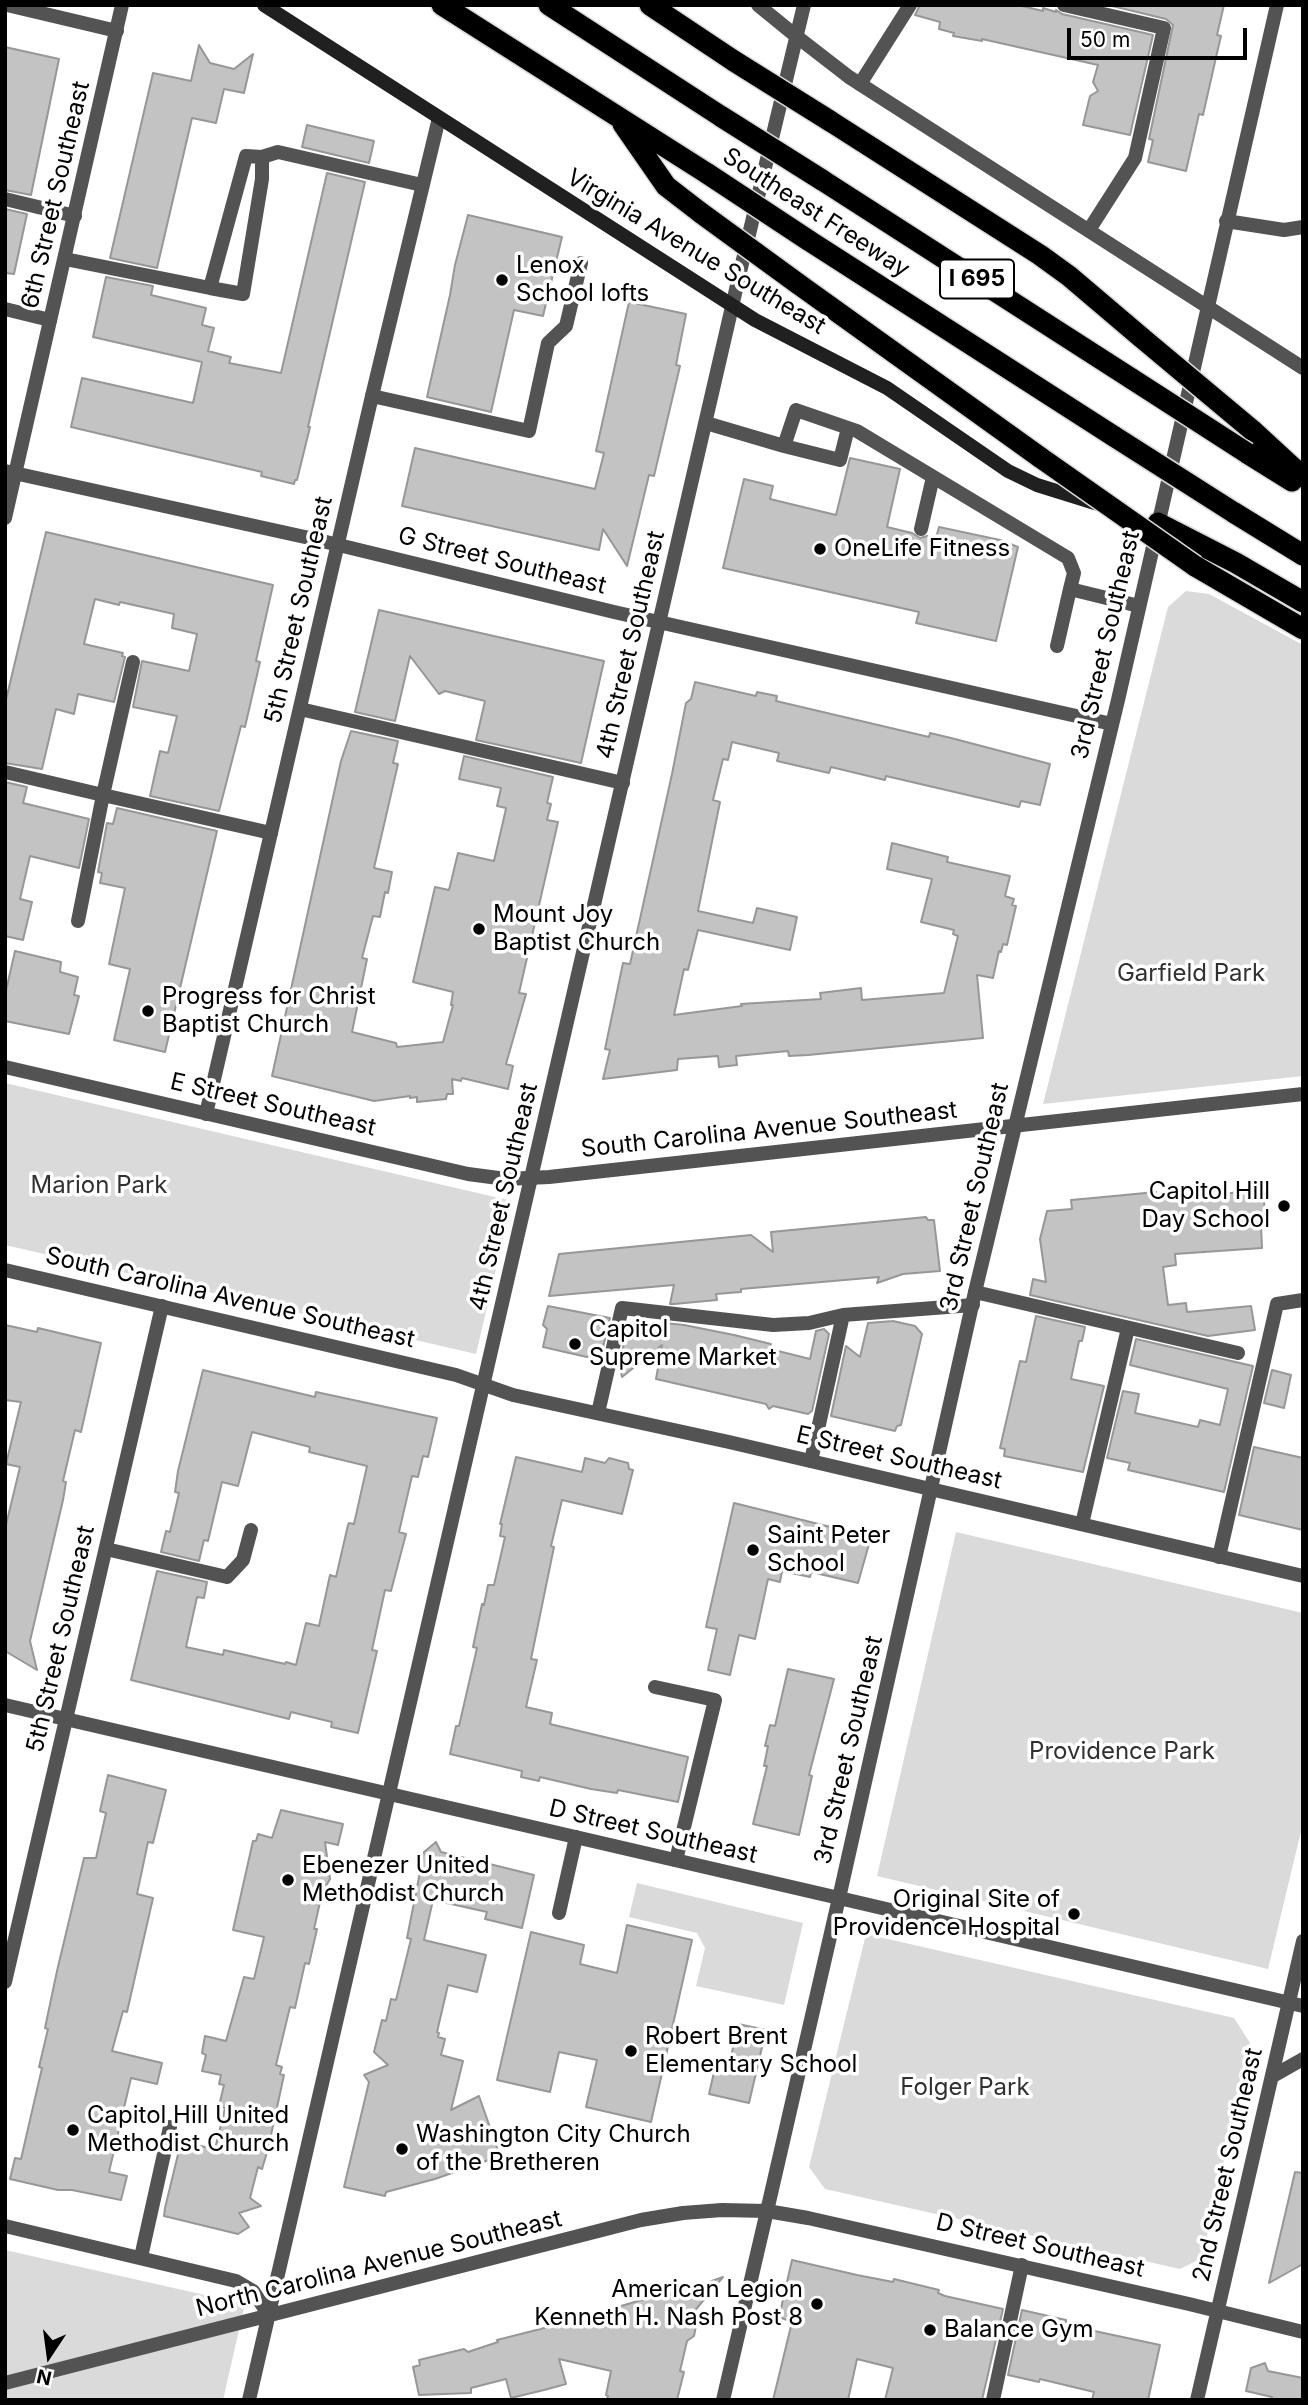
<!DOCTYPE html>
<html>
<head>
<meta charset="utf-8">
<style>
	body { margin:0 }
	#map { position:relative; width:1308px; height:2405px; overflow:hidden; background:#fff; font-family:Inter,sans-serif }
	canvas { display:block }
	.frame { position:absolute; inset:0; border:7px solid #000; pointer-events:none }
	.north { position:absolute; left:14px; top:2321px; width:70px; height:70px; -webkit-text-stroke:5px #fff; paint-order:stroke; rotate:193deg; font-size:19px; font-weight:700; line-height:28px; text-align:center; color:#000 }
	.north::after { content:''; display:block; margin:auto; width:24px; height:32px; background:#000; clip-path:polygon(50% 0,100% 100%,50% 72%,0 100%) }
	.scale { position:absolute; left:1067px; top:28px; width:180px; height:32px; box-sizing:border-box; border:4px solid #000; border-top:0; padding-left:9px; font-size:21px; line-height:24px; white-space:nowrap; color:#000; -webkit-text-stroke:5px #fff; paint-order:stroke }
</style>
</head>
<body>
<div id="map">
<canvas width="1308" height="2405"></canvas>
<div class="frame"></div>
<div class="north">N</div>
<div class="scale">50 m</div>
</div>
<script>
const context = document.querySelector('canvas').getContext('2d');
context.lineJoin = 'round';
function fillPath(path, color) {
  context.fillStyle = color;
  context.fill(path, 'evenodd');
}
function shape(rows) {
  const path = new Path2D();
  for (const r of rows) {
    path.moveTo(r[0], r[1]);
    for (let i = 2; i < r.length; i += 2) path.lineTo(r[i], r[i + 1]);
  }
  return path;
}
function stroke(path, color, width, dash) {
  context.strokeStyle = color;
  context.lineWidth = width;
  context.lineCap = dash ? 'butt' : 'round';
  context.setLineDash(dash || []);
  context.stroke(path);
}
function drawText(font, color, halo, rows, align = 'center') {
  context.font = font + ' Inter,sans-serif';
  context.lineWidth = 7;
  context.setLineDash([]);
  context.textBaseline = 'middle';
  context.strokeStyle = halo;
  context.fillStyle = color;
  for (const [text, x, y, turn = 0] of rows) {
    context.save();
    context.translate(x, y);
    context.rotate((+turn || 0) * Math.PI / 180);
    context.textAlign = isNaN(turn) ? turn : align;
    if (halo) context.strokeText(text, 0, 0);
    context.fillText(text, 0, 0);
    context.restore();
  }
}
fillPath(shape([
	[1186,591,1209,594,1303,645,1303,1076,1043,1104,1168,607],
	[5,1083,512,1201,476,1354,5,1245],
	[956,1532,1303,1613,1303,1823,1268,1969,877,1876],
	[637,1883,803,1923,784,2005,696,1986,705,1948,697,1933,629,1917],
	[866,1934,1234,2018,1250,2043,1202,2258,1180,2269,825,2189,809,2167],
	[5,2250,245,2304,223,2400,5,2400]
]), '#dadada');
const building = shape([
	[920,5,1018,5,1043,11,1043,8,1056,12,1056,10,1062,14,1153,35,1130,135,1083,125,1090,96,1098,91,1093,82,1098,65,982,39,982,41,953,36,954,33,939,29,940,22,915,15,920,5],
	[1108,5,1224,5,1217,35,1221,36,1217,53,1203,115,1199,114,1186,171,1148,162,1153,140,1149,139,1173,25,1166,19,1108,5],
	[199,45,210,63,234,69,253,54,244,93,224,89,216,123,192,118,157,268,110,258,153,73,191,81,199,45],
	[5,47,59,59,31,195,5,190,5,47],
	[307,125,374,141,369,163,302,147,307,125],
	[327,173,365,182,308,427,310,427,297,480,295,480,294,484,261,476,262,472,71,427,82,378,193,403,202,362,93,337,106,277,153,286,151,295,206,308,202,325,214,328,208,351,231,357,229,363,281,373,327,173],
	[5,209,27,214,14,274,5,273,5,209],
	[468,215,562,237,543,316,514,310,491,412,427,397,450,295,455,265,468,215],
	[629,302,686,314,676,365,680,366,654,476,649,475,627,566,603,529,599,550,402,506,415,448,595,489,604,453,596,451,629,302],
	[850,458,900,469,887,527,912,533,920,538,927,536,936,538,939,527,1000,540,1018,547,996,641,916,623,919,612,723,568,744,479,773,486,770,499,836,515,850,458],
	[46,532,273,585,256,661,260,662,245,727,241,726,219,811,150,796,160,751,168,753,177,716,133,707,142,661,189,671,197,634,172,628,174,614,120,602,119,605,95,599,84,644,123,653,122,656,125,657,114,702,78,694,74,714,56,709,42,769,5,763,5,704,46,532],
	[379,610,604,661,581,763,476,740,485,701,445,691,439,694,410,656,395,721,355,712,379,610],
	[695,682,756,696,757,692,777,696,776,701,929,737,930,733,951,738,1050,764,1040,805,1021,801,1019,807,886,776,885,780,831,767,829,773,777,761,779,753,732,742,728,760,723,759,713,800,720,802,698,911,753,923,757,908,797,917,790,950,698,930,688,970,684,969,674,1015,742,1006,741,1004,821,999,820,993,861,988,862,1000,944,993,958,936,953,934,954,930,921,922,932,879,887,869,892,843,948,857,947,862,1010,876,1005,896,1014,899,1012,905,1016,906,1007,945,1003,944,1001,952,999,951,993,978,977,975,983,1038,808,1055,789,1056,788,1051,736,1056,737,1065,719,1067,718,1056,678,1059,677,1070,603,1079,610,1050,605,1049,623,963,630,964,672,774,686,703,691,699,695,682],
	[351,731,398,741,393,763,398,764,374,868,392,872,388,893,385,892,380,917,373,916,362,958,367,959,352,1032,396,1043,397,1047,443,1042,453,1005,451,1005,453,992,413,982,435,887,449,890,458,853,494,861,505,813,506,808,497,806,501,788,459,779,464,756,553,777,547,803,551,804,547,820,558,822,519,993,526,994,506,1064,513,1066,508,1089,462,1078,461,1081,452,1079,453,1094,447,1094,446,1099,417,1102,417,1097,410,1098,410,1096,374,1101,272,1076,341,761,351,731],
	[5,782,27,787,23,803,89,819,79,868,30,856,20,899,32,902,23,940,5,936,5,782],
	[117,808,217,831,165,1052,114,1040,130,969,109,964,125,888,100,883,102,873,98,872,107,823,113,824,117,808],
	[15,951,61,962,60,972,78,977,74,995,79,996,69,1034,5,1021,5,995,15,951],
	[1263,1190,1266,1225,1261,1226,1262,1248,1175,1254,1176,1265,1163,1267,1168,1305,1186,1303,1187,1312,1251,1306,1255,1330,1208,1336,1030,1295,1033,1279,1046,1282,1040,1239,1047,1211,1072,1209,1071,1200,1093,1198,1156,1192,1156,1200,1263,1190],
	[926,1217,928,1220,934,1220,940,1271,903,1274,877,1283,879,1277,741,1289,741,1292,716,1294,717,1300,674,1304,670,1304,674,1285,549,1296,559,1254,751,1235,773,1252,771,1232,926,1217],
	[548,1306,610,1318,600,1360,543,1347,547,1329,543,1325,548,1306],
	[1036,1316,1085,1327,1082,1341,1079,1341,1071,1379,1104,1386,1083,1472,1004,1456,1005,1449,1000,1448,1020,1361,1026,1362,1036,1316],
	[893,1321,915,1326,922,1334,901,1425,897,1426,895,1431,831,1416,846,1346,860,1357,868,1323,893,1321],
	[629,1322,664,1330,665,1323,684,1325,734,1335,771,1344,770,1349,810,1359,816,1331,824,1329,829,1334,812,1411,808,1414,773,1406,769,1409,766,1404,656,1379,662,1345,622,1377,619,1364,629,1322],
	[5,1325,37,1332,38,1328,101,1343,81,1432,75,1430,63,1481,66,1482,63,1500,30,1641,37,1670,5,1651,5,1529,20,1467,6,1464,21,1402,5,1400,5,1325],
	[1136,1339,1253,1366,1224,1492,1128,1470,1130,1463,1107,1458,1123,1391,1139,1394,1135,1413,1198,1427,1200,1420,1220,1425,1228,1389,1130,1365,1136,1339],
	[203,1370,315,1397,316,1392,437,1418,428,1457,423,1456,418,1477,412,1476,399,1532,406,1534,391,1591,385,1590,372,1650,377,1651,358,1733,331,1727,332,1722,291,1712,289,1719,131,1680,157,1571,207,1582,204,1598,197,1597,186,1647,223,1655,224,1650,285,1664,286,1662,296,1665,306,1623,319,1626,330,1575,336,1577,348,1525,349,1523,354,1524,367,1466,309,1452,310,1447,252,1432,238,1486,222,1482,208,1541,204,1540,199,1561,161,1552,166,1531,170,1532,179,1493,175,1492,178,1471,203,1370],
	[1272,1370,1291,1375,1284,1408,1264,1403,1272,1370],
	[1254,1447,1303,1458,1303,1530,1239,1515,1254,1447],
	[516,1457,582,1472,585,1458,605,1463,609,1458,628,1463,629,1469,633,1470,622,1514,562,1500,551,1546,554,1547,531,1659,537,1660,526,1707,552,1713,550,1724,688,1757,678,1802,618,1790,617,1793,591,1789,540,1777,539,1781,521,1777,522,1771,450,1754,456,1726,459,1726,477,1648,473,1647,482,1604,484,1605,488,1585,494,1585,505,1537,500,1536,502,1524,500,1524,516,1457],
	[734,1503,871,1537,858,1583,811,1572,810,1577,782,1571,780,1582,768,1579,755,1639,739,1635,730,1675,708,1670,717,1629,706,1627,734,1503],
	[788,1669,834,1679,809,1775,812,1776,799,1835,753,1824,767,1766,764,1766,768,1746,765,1746,770,1725,775,1726,788,1669],
	[108,1775,166,1790,153,1843,148,1842,137,1894,153,1898,127,2012,123,2011,112,2051,162,2063,157,2084,131,2078,109,2172,127,2176,121,2200,72,2190,58,2190,10,2179,15,2158,21,2159,42,2068,39,2067,48,2029,45,2028,57,1971,84,1858,96,1858,106,1813,100,1811,108,1775],
	[281,1810,343,1824,338,1845,325,1842,330,1879,322,1893,314,1929,317,1929,309,1964,305,1963,295,2008,290,2007,276,2065,282,2067,280,2074,284,2075,268,2149,262,2169,258,2167,250,2198,261,2206,239,2213,249,2227,238,2234,164,2216,165,2208,181,2142,215,2149,225,2108,219,2106,224,2085,219,2084,221,2075,202,2071,206,2055,202,2053,205,2036,226,2041,244,1977,254,1979,264,1937,233,1930,253,1841,256,1841,258,1834,272,1838,281,1810],
	[436,1842,441,1852,534,1875,522,1928,485,1919,487,1912,433,1900,424,1940,486,1955,477,1992,448,1985,437,2032,439,2033,438,2037,445,2039,441,2055,463,2061,451,2110,479,2096,500,2156,435,2179,386,2192,385,2196,344,2187,369,2082,364,2075,388,2065,374,2052,382,2020,386,2021,391,1999,396,2000,411,1939,407,1938,424,1852,436,1842],
	[627,1925,692,1940,651,2122,586,2107,597,2060,559,2052,550,2092,497,2080,531,1932,584,1945,580,1964,617,1973,627,1925],
	[738,2024,766,2030,749,2103,709,2094,715,2068,728,2071,738,2024],
	[1295,2172,1303,2173,1303,2264,1269,2283,1295,2172],
	[792,2260,857,2275,893,2282,894,2279,939,2290,938,2293,945,2296,1003,2309,982,2400,885,2400,893,2368,857,2359,848,2400,773,2400,792,2322,779,2317,792,2260],
	[723,2277,692,2314,697,2321,694,2336,687,2341,680,2371,684,2372,677,2400,607,2400,608,2396,606,2395,611,2371,559,2359,566,2384,544,2390,511,2398,506,2379,471,2388,471,2393,419,2395,413,2367,420,2365,419,2360,464,2349,468,2352,498,2342,497,2340,564,2323,648,2298,674,2292,683,2294,689,2289,723,2277],
	[1022,2310,1066,2320,1066,2323,1072,2325,1071,2326,1160,2345,1148,2400,1092,2400,1094,2392,1040,2379,1039,2382,1008,2375,1022,2310],
	[1265,2363,1268,2371,1303,2378,1303,2400,1271,2400,1272,2397,1246,2391,1251,2368,1265,2363]
]);
fillPath(building, '#c3c3c3');
stroke(building, '#979797', 2);
const motorway = shape([
	[442,5,708,174],
	[549,5,722,117],
	[650,5,734,61],
	[830,121,1040,255,1069,276,1142,338],
	[623,124,666,186,701,213],
	[822,180,1132,379],
	[808,240,1115,437],
	[797,283,1041,458],
	[1252,430,1303,477],
	[1247,453,1292,481],
	[1233,512,1303,555],
	[1158,523,1236,563,1303,602],
	[1195,566,1303,629]
]);
stroke(motorway, '#dbdbdb', 24);
stroke(shape([
	[1064,5,1164,28,1135,158,1089,230],
	[860,84,910,5],
	[262,157,278,152,422,185],
	[1226,221,1284,230,1303,227],
	[65,259,210,288,246,156,262,157,262,179,243,294,210,288],
	[5,309,50,320],
	[372,396,529,431,548,343,566,326,581,263],
	[706,423,784,446,796,410,857,431,1068,558,1074,573,1070,589,1139,606],
	[784,446,840,460,848,428],
	[921,529,933,477],
	[1057,646,1070,589],
	[300,709,623,783],
	[5,772,103,795,133,662],
	[78,921,103,795,271,833],
	[975,1292,1238,1353],
	[598,1413,622,1308,773,1325,809,1323,843,1315,973,1305],
	[811,1461,843,1315],
	[1082,1524,1128,1328],
	[106,1549,227,1577,243,1560,251,1530],
	[1219,1557,1277,1304,1303,1300],
	[655,1687,715,1700,676,1860],
	[559,1913,576,1837],
	[141,2257,170,2127],
	[993,2400,1022,2265]
]), '#535353', 14);
stroke(shape([
	[7,5,117,31],
	[796,36,849,77,1303,368],
	[5,199,75,216],
	[5,471,314,539,614,612,1112,724],
	[5,1067,468,1174,506,1179,549,1177,1303,1094],
	[206,1114,372,396,439,118],
	[5,1705,839,1898,975,1292,1118,700,1277,5],
	[5,1982,162,1306],
	[5,2226,236,2281,253,2291,269,2315],
	[723,2400,767,2211]
]), '#535353', 14);
stroke(shape([
	[758,5,796,36],
	[5,518,122,5],
	[5,1270,456,1375,513,1395,729,1442,1303,1576],
	[1273,2076,1303,2059],
	[767,2211,839,1898,1303,2006],
	[5,2383,641,2220,683,2213,722,2210,767,2211,808,2218,1189,2304,1303,2332],
	[249,2400,740,272,804,5],
	[1197,2400,1303,1941]
]), '#535353', 14);
stroke(shape([
	[264,5,755,320,887,388,1008,471,1037,485,1098,504]
]), '#202020', 14);
stroke(motorway, '#000', 21);
const motorwayBridge = shape([
	[734,61,830,121],
	[722,117,822,180],
	[708,174,808,240],
	[701,213,797,283],
	[1142,338,1252,430],
	[1132,379,1247,453],
	[1115,437,1233,512],
	[1041,458,1195,566]
]);
stroke(motorwayBridge, '#dbdbdb', 24, []);
stroke(motorwayBridge, '#000', 21);
for (const [x, y, r, color] of [
	[502,280,7,"#000"],
	[820,549,7,"#000"],
	[479,929,7,"#000"],
	[148,1011,7,"#000"],
	[1284,1206,7,"#000"],
	[575,1344,7,"#000"],
	[753,1550,7,"#000"],
	[288,1880,7,"#000"],
	[1074,1914,7,"#000"],
	[631,2051,7,"#000"],
	[73,2130,7,"#000"],
	[402,2149,7,"#000"],
	[817,2304,7,"#000"],
	[930,2330,7,"#000"]
]) {
  const dot = new Path2D();
  dot.arc(x, y, r, 0, 2 * Math.PI);
  context.fillStyle = color;
  context.fill(dot);
  stroke(dot, '#fff', 2.5);
}
for (const [x, y, w] of [
	[977,279,74]
]) {
  const box = new Path2D();
  box.roundRect(x - w / 2, y - 19.5, w, 39, 5);
  context.fillStyle = '#fff';
  context.fill(box);
  stroke(box, '#000', 2);
}
drawText('bold 23px', '#000', null, [
	["I 695",977,279]
]);
drawText('24px', '#000', '#fff', [
	["6th Street Southeast",56,195,-77],
	["Southeast Freeway",816,213,33],
	["Virginia Avenue Southeast",696,252,31],
	["G Street Southeast",502,561,14],
	["5th Street Southeast",299,610,-77],
	["4th Street Southeast",631,645,-77],
	["3rd Street Southeast",1106,645,-77],
	["E Street Southeast",273,1105,13],
	["South Carolina Avenue Southeast",769,1130,-6],
	["4th Street Southeast",504,1197,-77],
	["3rd Street Southeast",975,1197,-77],
	["South Carolina Avenue Southeast",230,1298,13],
	["E Street Southeast",899,1458,13],
	["5th Street Southeast",61,1639,-77],
	["3rd Street Southeast",849,1750,-77],
	["D Street Southeast",653,1832,13],
	["2nd Street Southeast",1228,2165,-77],
	["D Street Southeast",1040,2246,13],
	["North Carolina Avenue Southeast",379,2264,-14]
]);
drawText('24px', '#000', '#fff', [
	["Lenox",516,266],
	["School lofts",516,294],
	["OneLife Fitness",834,549],
	["Mount Joy",493,915],
	["Baptist Church",493,943],
	["Progress for Christ",162,997],
	["Baptist Church",162,1025],
	["Capitol Hill",1270,1192,"right"],
	["Day School",1270,1220,"right"],
	["Capitol",589,1330],
	["Supreme Market",589,1358],
	["Saint Peter",767,1536],
	["School",767,1564],
	["Ebenezer United",302,1866],
	["Methodist Church",302,1894],
	["Original Site of",1060,1900,"right"],
	["Providence Hospital",1060,1928,"right"],
	["Robert Brent",645,2037],
	["Elementary School",645,2065],
	["Capitol Hill United",87,2116],
	["Methodist Church",87,2144],
	["Washington City Church",416,2135],
	["of the Bretheren",416,2163],
	["American Legion",803,2290,"right"],
	["Kenneth H. Nash Post 8",803,2318,"right"],
	["Balance Gym",944,2330]
], 'left');
drawText('24px', '#313131', '#fff', [
	["Garfield Park",1191,974],
	["Marion Park",99,1186],
	["Providence Park",1122,1752],
	["Folger Park",965,2088]
]);
</script>
</body>
</html>
